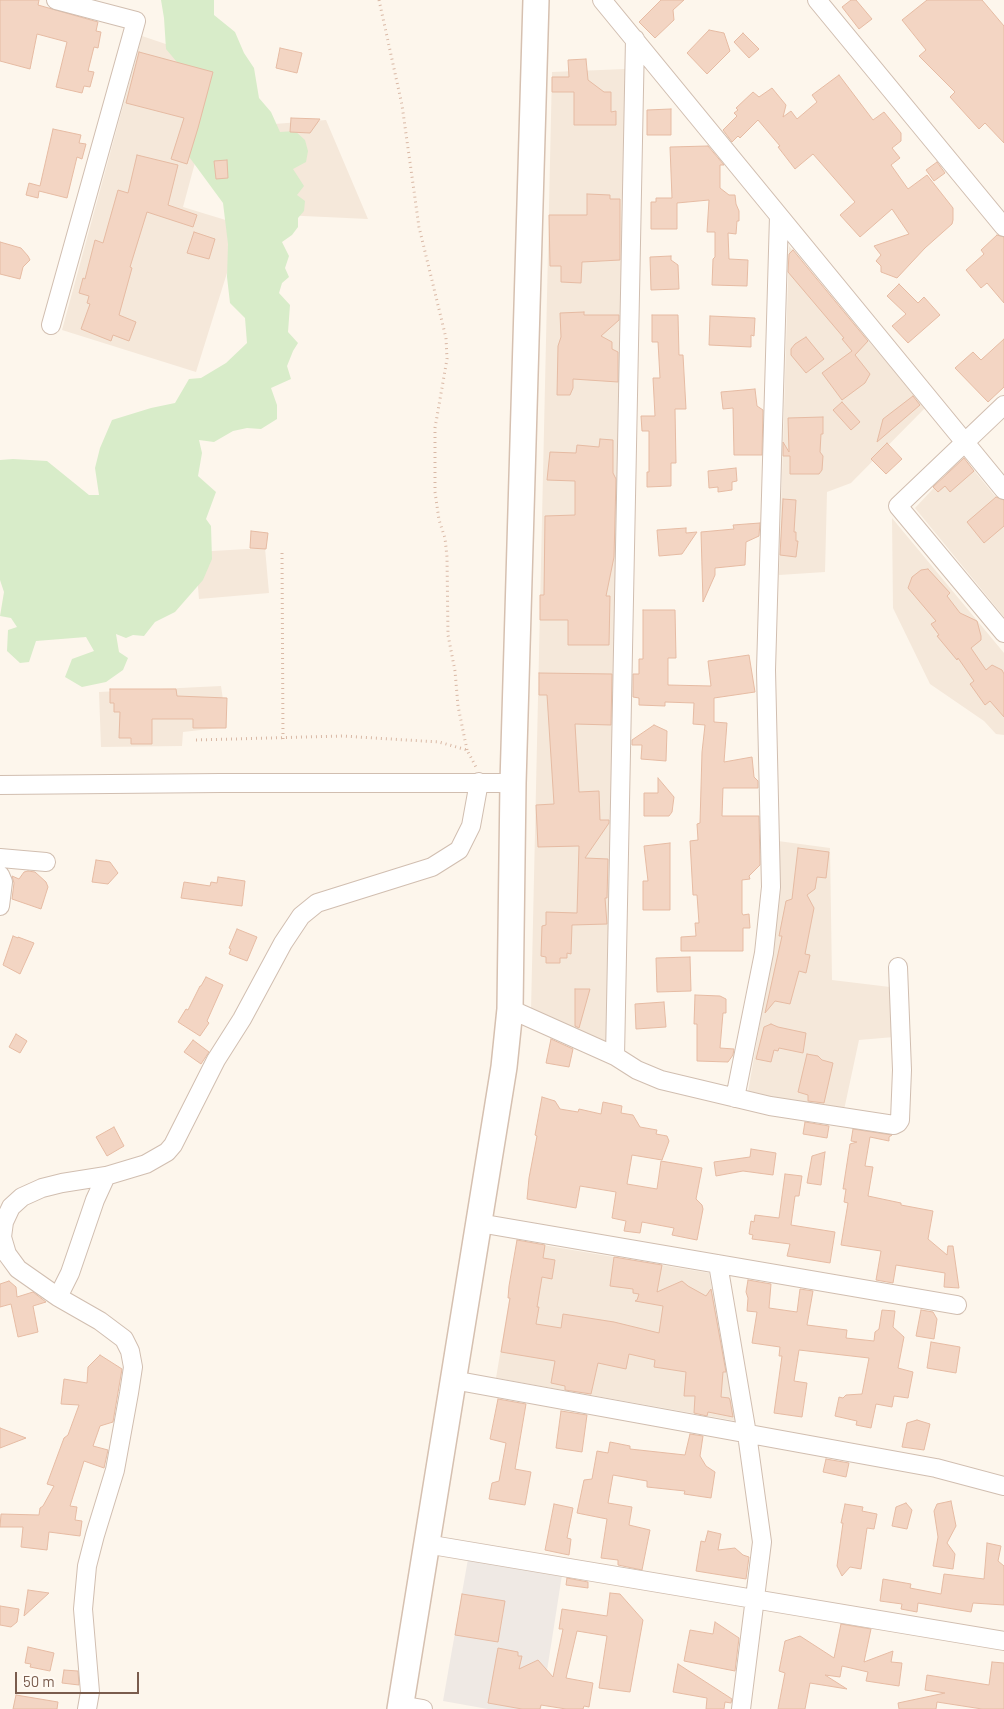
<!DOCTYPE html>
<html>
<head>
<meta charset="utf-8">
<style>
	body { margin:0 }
	#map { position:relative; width:1004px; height:1709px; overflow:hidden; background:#fdf6ec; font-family:Barlow,sans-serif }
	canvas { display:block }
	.scale { position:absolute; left:15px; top:1672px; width:124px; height:22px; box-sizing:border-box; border:2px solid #7a5c4d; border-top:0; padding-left:6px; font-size:15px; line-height:18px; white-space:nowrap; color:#7a5c4d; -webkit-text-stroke:4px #fffaf3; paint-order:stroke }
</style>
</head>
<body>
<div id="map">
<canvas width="1004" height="1709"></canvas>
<div class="scale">50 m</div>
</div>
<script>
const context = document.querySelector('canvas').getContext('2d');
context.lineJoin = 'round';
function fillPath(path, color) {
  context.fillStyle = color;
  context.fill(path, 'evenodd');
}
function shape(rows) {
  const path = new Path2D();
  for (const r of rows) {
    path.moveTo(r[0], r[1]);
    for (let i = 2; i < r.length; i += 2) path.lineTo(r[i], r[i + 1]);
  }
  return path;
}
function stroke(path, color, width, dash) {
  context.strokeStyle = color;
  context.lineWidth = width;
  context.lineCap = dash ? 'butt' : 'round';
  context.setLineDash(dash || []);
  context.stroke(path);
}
fillPath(shape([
	[142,36,222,63,183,207,242,225,196,372,62,330],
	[625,69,612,1044,531,1011,552,72],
	[326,120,368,219,282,215,261,125],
	[789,246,925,408,851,483,827,492,825,572,779,575],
	[963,457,1004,507,1004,617,915,508],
	[892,518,1004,653,1004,735,996,734,984,721,930,684,893,608],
	[265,548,269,593,199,599,195,552],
	[221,686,227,727,183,732,182,746,101,747,99,692],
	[778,841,830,848,832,980,890,987,894,1037,859,1040,844,1110,748,1092,771,960,780,885],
	[519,1241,709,1273,736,1421,496,1378]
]), '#f5e8da');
fillPath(shape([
	[468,1559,562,1575,541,1709,488,1709,443,1701]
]), '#efe9e4');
fillPath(shape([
	[161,0,214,0,214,15,235,32,244,53,254,68,259,98,271,112,280,132,295,131,305,140,308,151,306,162,293,169,304,186,297,195,305,201,304,211,298,218,298,227,292,235,282,242,289,256,285,268,289,277,282,283,279,293,290,305,288,332,298,343,293,351,287,366,291,379,271,388,277,405,277,419,261,429,247,428,233,431,214,442,199,440,202,453,198,476,216,492,206,519,211,526,212,559,203,580,175,612,155,622,144,636,133,635,126,638,116,634,119,652,128,658,123,670,106,682,82,687,65,677,72,659,94,651,86,637,36,641,29,662,20,663,7,651,8,630,17,627,11,618,0,616,4,592,0,580,0,460,13,459,47,461,89,495,99,495,95,468,100,448,112,420,151,408,175,403,189,379,201,378,226,363,247,343,245,318,230,303,227,277,228,244,223,203,187,154,187,74,166,49,164,18]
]), '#d8ecc9');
const building = shape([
	[0,0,39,0,38,5,98,22,96,31,101,32,98,48,94,47,88,71,94,72,90,87,84,86,82,93,56,87,67,42,37,34,30,69,0,61,0,0],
	[661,0,684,0,673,10,674,20,655,38,639,22,661,0],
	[851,0,856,0,872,19,859,29,842,7,851,0],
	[927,0,982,0,1004,26,1004,143,985,123,979,129,950,97,955,92,919,56,926,50,902,20,927,0],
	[709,30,724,33,730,51,707,74,687,53,709,30],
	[743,33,759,49,749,58,734,42,743,33],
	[280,48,302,53,297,73,276,68,280,48],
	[139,52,213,72,198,128,187,164,171,159,184,118,126,103,139,52],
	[586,59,588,80,604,92,611,92,611,112,616,111,616,125,574,125,574,92,552,92,552,77,569,77,568,60,586,59],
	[839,75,873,120,884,112,901,133,901,141,892,148,900,158,891,165,908,189,927,175,953,208,953,220,952,224,925,248,897,278,881,272,881,266,876,261,881,255,874,246,909,234,892,209,860,237,840,215,855,202,813,154,795,169,778,147,780,146,758,120,740,138,738,136,732,142,723,130,737,116,734,113,738,110,736,108,753,92,759,97,772,88,786,105,783,117,791,111,797,119,817,102,812,95,839,75],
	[671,109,671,135,647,135,647,110,671,109],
	[291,118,320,119,310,133,290,132,291,118],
	[53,129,81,135,79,143,86,144,82,159,77,157,67,198,39,191,38,198,26,195,29,183,40,186,53,129],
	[708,146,724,165,720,165,720,188,729,195,735,195,736,204,739,211,739,221,737,221,736,234,728,233,729,259,748,260,747,286,712,285,713,259,715,257,715,232,707,232,709,200,677,203,677,229,651,229,651,202,656,202,656,198,672,198,670,147,708,146],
	[137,155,178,165,168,205,197,215,193,227,147,212,130,267,132,268,119,315,136,322,129,341,113,335,111,341,81,329,90,304,87,303,89,296,79,293,83,278,85,279,95,240,103,243,118,190,128,193,137,155],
	[227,160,228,178,216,179,214,161,227,160],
	[937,162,945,173,934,181,926,170,937,162],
	[587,194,610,195,610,199,620,199,620,260,582,262,581,283,561,282,561,266,550,266,549,215,587,215,587,194],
	[194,232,215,239,209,259,187,253,194,232],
	[997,235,1004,237,1004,303,987,283,981,288,966,270,984,254,981,250,997,235],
	[0,242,21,248,28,256,30,260,23,267,20,279,0,274,0,242],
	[793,250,868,341,855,355,870,374,865,383,842,400,822,373,852,351,842,339,844,338,788,272,789,254,793,250],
	[671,256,671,260,678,265,679,289,651,290,650,257,671,256],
	[899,284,918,303,924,297,940,315,908,343,892,326,906,314,887,296,899,284],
	[584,312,584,315,619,315,619,320,601,336,612,342,612,349,618,352,618,382,573,379,573,388,570,395,557,395,558,346,561,337,560,313,584,312],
	[652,315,678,315,679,355,683,355,686,409,675,409,676,463,671,463,671,486,647,487,647,472,649,472,649,431,642,431,641,416,655,416,653,378,660,378,658,342,652,342,652,315],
	[710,316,755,318,754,336,751,335,751,347,709,345,710,316],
	[806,337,824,359,806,373,791,355,791,349,795,344,806,337],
	[1004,339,1004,387,988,402,955,368,973,352,981,360,1004,339],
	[755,389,757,406,763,410,762,455,734,455,733,408,723,409,721,392,755,389],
	[913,396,920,405,877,442,883,419,913,396],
	[842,402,860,422,851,430,833,410,842,402],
	[823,417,823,434,821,434,820,452,823,456,822,470,819,474,790,474,790,456,783,456,783,442,789,452,788,418,823,417],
	[600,439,613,440,613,473,616,479,614,557,606,596,610,596,609,645,568,645,568,620,540,620,540,595,544,595,545,516,575,515,575,481,547,480,550,452,576,453,577,445,599,447,600,439],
	[887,443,902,459,886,474,871,459,887,443],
	[964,458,974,471,950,492,945,486,938,492,933,487,964,458],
	[736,468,737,481,732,482,732,490,718,492,718,487,709,488,708,471,736,468],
	[996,497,1004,500,1004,526,984,543,967,522,996,497],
	[783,499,796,500,794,532,796,532,796,541,798,541,796,557,780,555,783,499],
	[760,523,759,536,746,542,745,565,715,568,715,575,703,602,701,532,734,529,733,525,760,523],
	[686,528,686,533,697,532,682,554,659,556,657,530,686,528],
	[251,531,268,533,266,549,250,548,251,531],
	[928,569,950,593,947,596,960,613,977,621,981,636,981,640,971,648,986,670,992,665,1002,670,1004,674,1004,717,990,701,985,705,970,684,974,681,958,658,957,660,937,636,939,635,931,624,936,621,908,588,912,577,921,570,928,569],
	[643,610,675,610,676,658,668,658,668,685,711,686,708,661,749,655,755,692,714,698,714,722,727,723,724,762,752,757,754,777,758,781,758,788,723,788,722,816,759,816,760,865,749,876,750,879,742,880,742,913,743,915,749,914,750,928,743,928,743,951,681,951,681,937,696,936,695,923,699,923,697,895,693,895,690,841,698,840,697,824,700,823,702,752,705,725,693,724,694,703,665,702,665,706,639,705,639,698,633,697,633,674,639,674,639,659,643,659,643,610],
	[539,673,612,674,611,725,575,724,579,792,599,791,600,820,609,820,609,823,585,858,608,859,607,898,605,898,607,924,572,925,571,954,567,953,567,958,560,958,560,963,546,963,546,957,541,956,542,926,546,925,546,912,577,913,579,846,538,847,536,805,554,804,547,695,539,695,539,673],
	[110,689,176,689,177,696,227,698,226,728,193,728,193,719,152,719,152,744,131,744,131,738,119,738,120,712,114,712,114,703,110,703,110,689],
	[654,725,667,731,666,761,641,759,642,745,632,745,632,740,654,725],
	[658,778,674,797,672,812,669,816,644,816,644,793,658,793,658,778],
	[670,843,670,910,643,910,643,881,648,881,644,846,670,843],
	[798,848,829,852,826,878,817,877,815,889,807,895,814,908,805,954,810,955,806,973,799,971,790,1004,775,1001,765,1013,782,936,779,936,786,901,792,899,798,848],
	[96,860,110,862,118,873,108,884,92,882,96,860],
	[28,871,35,872,46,882,48,887,41,909,12,899,14,883,12,876,19,879,24,872,28,871],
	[218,877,245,881,242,906,181,898,184,882,210,886,211,882,217,883,218,877],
	[237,929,257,937,247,961,229,954,231,949,229,948,237,929],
	[13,936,18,938,18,937,34,943,20,974,3,965,13,936],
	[690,957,691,991,657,992,656,958,690,957],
	[206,977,223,985,207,1021,209,1023,200,1036,178,1022,186,1009,188,1010,200,986,201,986,206,977],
	[575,989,590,989,579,1028,575,1026,575,989],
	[695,995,720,996,726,999,726,1013,723,1013,720,1048,734,1049,733,1055,728,1062,697,1061,697,1024,694,1024,695,995],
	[664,1002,666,1027,636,1029,635,1004,664,1002],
	[771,1024,778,1027,806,1033,803,1053,779,1048,778,1051,774,1050,771,1062,756,1059,764,1027,771,1024],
	[16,1034,27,1041,20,1053,9,1047,16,1034],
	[551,1039,573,1049,569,1067,546,1063,551,1039],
	[193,1040,209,1052,201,1064,184,1052,193,1040],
	[807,1054,818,1056,822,1060,833,1063,824,1103,808,1101,808,1095,798,1092,807,1054],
	[542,1097,555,1101,560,1109,578,1112,579,1109,601,1114,603,1102,622,1106,621,1113,633,1115,640,1127,657,1130,656,1134,667,1136,669,1141,662,1160,632,1155,627,1184,657,1189,661,1161,702,1168,696,1199,702,1205,703,1209,697,1240,672,1235,674,1228,642,1222,640,1233,624,1231,626,1221,612,1218,616,1192,580,1186,576,1208,527,1199,529,1178,537,1136,535,1135,542,1097],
	[805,1122,829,1126,827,1138,803,1134,805,1122],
	[114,1127,124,1146,107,1156,96,1137,114,1127],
	[853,1129,892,1135,889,1137,889,1141,870,1137,865,1166,873,1167,868,1196,901,1203,901,1205,933,1211,928,1239,947,1255,948,1246,953,1246,959,1288,944,1287,945,1273,896,1265,893,1283,876,1280,881,1251,841,1245,848,1203,844,1202,846,1189,843,1189,850,1144,857,1142,851,1141,853,1129],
	[751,1149,776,1153,773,1175,743,1171,716,1176,714,1162,750,1157,751,1149],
	[825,1152,821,1185,807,1183,812,1156,825,1152],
	[785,1174,802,1176,799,1196,795,1196,791,1225,835,1232,830,1263,787,1256,790,1244,752,1239,753,1235,749,1234,751,1221,754,1222,755,1215,779,1218,785,1174],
	[517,1240,545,1245,543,1258,555,1260,552,1279,542,1277,537,1307,539,1307,536,1324,561,1328,563,1314,614,1322,659,1333,663,1306,635,1301,637,1300,639,1294,633,1293,633,1289,610,1286,614,1257,662,1265,657,1292,682,1281,688,1286,706,1296,711,1289,726,1372,723,1372,721,1397,729,1398,730,1400,733,1417,708,1412,707,1416,694,1413,695,1396,684,1396,686,1372,654,1367,655,1360,629,1354,626,1369,598,1363,591,1394,565,1390,565,1386,551,1383,555,1361,501,1352,510,1298,508,1298,509,1286,517,1240],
	[748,1280,771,1284,769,1308,797,1312,800,1289,813,1291,807,1325,847,1330,846,1338,874,1341,875,1332,879,1329,882,1310,895,1311,893,1327,904,1337,898,1368,913,1372,908,1398,894,1396,892,1407,876,1404,871,1428,856,1425,857,1421,835,1416,839,1397,843,1398,846,1395,862,1394,869,1358,799,1350,794,1381,807,1383,802,1417,774,1413,782,1356,779,1356,780,1347,752,1343,757,1312,747,1311,748,1298,746,1292,748,1280],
	[9,1281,16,1287,17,1297,33,1292,46,1302,33,1306,38,1332,18,1337,11,1304,0,1307,0,1284,9,1281],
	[921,1310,933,1312,937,1319,934,1339,916,1336,921,1310],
	[931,1342,960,1347,956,1373,927,1368,931,1342],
	[100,1355,122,1369,113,1422,100,1426,93,1446,108,1450,104,1468,84,1461,70,1506,77,1507,75,1520,82,1521,80,1536,49,1532,47,1550,21,1547,23,1527,0,1527,1,1514,39,1515,40,1508,43,1506,54,1486,47,1484,64,1438,68,1435,79,1405,61,1404,64,1379,87,1383,88,1367,100,1355],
	[498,1399,526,1404,515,1469,531,1472,525,1505,489,1499,492,1483,499,1481,506,1443,490,1439,498,1399],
	[561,1411,587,1415,582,1452,556,1448,561,1411],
	[917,1420,930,1424,924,1450,902,1447,907,1423,917,1420],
	[0,1428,26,1438,0,1448,0,1428],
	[690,1434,703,1436,700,1456,706,1466,715,1472,711,1498,684,1494,685,1491,647,1487,647,1481,613,1475,608,1503,632,1507,629,1525,650,1530,642,1570,618,1565,618,1560,601,1558,607,1519,577,1513,584,1480,592,1479,597,1451,608,1453,610,1442,630,1446,630,1449,685,1455,690,1434],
	[826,1459,849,1463,846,1477,823,1472,826,1459],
	[951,1501,956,1526,947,1543,955,1554,953,1569,933,1566,938,1537,934,1511,937,1504,951,1501],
	[906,1503,912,1510,907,1529,892,1526,896,1507,906,1503],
	[554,1504,573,1508,567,1538,571,1539,569,1555,545,1550,554,1504],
	[845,1504,863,1507,862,1511,877,1514,874,1529,867,1528,861,1569,850,1567,842,1576,837,1566,843,1523,841,1523,845,1504],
	[708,1531,721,1534,718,1550,735,1548,743,1555,749,1557,746,1579,696,1571,701,1541,705,1542,708,1531],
	[987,1543,1001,1546,998,1561,1004,1566,1004,1605,973,1603,971,1612,918,1603,917,1612,901,1609,902,1604,880,1601,883,1579,911,1584,910,1588,941,1594,944,1574,984,1579,987,1543],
	[567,1578,588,1582,588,1588,566,1585,567,1578],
	[28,1590,49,1593,24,1616,28,1590],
	[610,1593,620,1594,643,1620,630,1692,599,1688,607,1636,577,1631,566,1678,593,1683,589,1707,584,1706,583,1709,566,1709,541,1705,540,1709,522,1709,488,1703,498,1648,518,1652,518,1656,522,1656,519,1669,538,1660,553,1677,563,1629,559,1629,562,1609,607,1616,610,1593],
	[462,1594,505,1601,498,1642,455,1635,462,1594],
	[0,1606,19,1609,17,1622,11,1627,0,1625,0,1606],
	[715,1622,739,1638,735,1671,684,1661,690,1630,713,1634,715,1622],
	[841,1624,871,1629,864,1662,893,1651,891,1662,902,1663,899,1686,866,1681,868,1672,842,1666,840,1677,825,1675,847,1689,810,1683,805,1709,778,1709,785,1673,779,1671,785,1641,800,1636,834,1658,841,1624],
	[28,1647,54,1653,50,1671,30,1667,31,1664,25,1663,28,1647],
	[992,1662,1004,1663,1004,1709,982,1709,937,1702,936,1709,899,1709,898,1703,945,1693,925,1690,927,1675,989,1685,992,1662],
	[678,1664,732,1699,731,1703,725,1702,724,1709,706,1709,707,1698,673,1692,678,1664],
	[64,1670,78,1671,79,1685,62,1683,64,1670],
	[16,1695,58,1702,57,1709,13,1709,16,1695]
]);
fillPath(building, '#f3d5c3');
stroke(building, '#e6bba3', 1);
const minor = shape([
	[602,0,1004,490],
	[817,0,1004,227],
	[51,325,136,21,56,0],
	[1004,405,898,506,1004,633],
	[0,785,221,783,513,783],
	[0,858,46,862],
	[0,875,3,882,0,906],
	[510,1009,615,1056,637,1070,661,1080,770,1106,894,1125,898,1123,900,1120,902,1070,898,967],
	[615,1056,635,39],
	[735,1098,764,953,771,887,766,670,779,216],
	[479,1223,957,1305],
	[718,1264,747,1434,762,1542,741,1709],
	[58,1297,70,1273,95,1200,106,1176],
	[453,1380,936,1468,1004,1486],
	[426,1544,1004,1641],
	[400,1705,423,1709],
	[87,1709,90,1692,83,1609,87,1566,95,1535,115,1470,129,1393,133,1367,130,1351,124,1339,100,1321,58,1297,18,1269,7,1254,2,1237,4,1222,11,1207,22,1197,42,1188,62,1183,106,1176,146,1164,167,1152,173,1145,216,1060,242,1019,283,943,301,916,317,903,432,867,459,850,471,826,479,782]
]);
const secondary = shape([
	[400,1709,504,1067,510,1009,513,783,536,0]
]);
stroke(minor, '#d1beb0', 20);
stroke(secondary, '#d6c0b0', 28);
stroke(shape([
	[379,0,402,105,419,227,446,338,447,359,435,428,435,492,439,520,445,538,447,557,448,635,455,671,458,706,467,750],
	[282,553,283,739],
	[196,740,342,736,439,742,467,750,476,767]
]), '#d9b8a5', 3, [1, 4]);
stroke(minor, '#fff', 18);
stroke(secondary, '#fff', 25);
</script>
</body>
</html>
